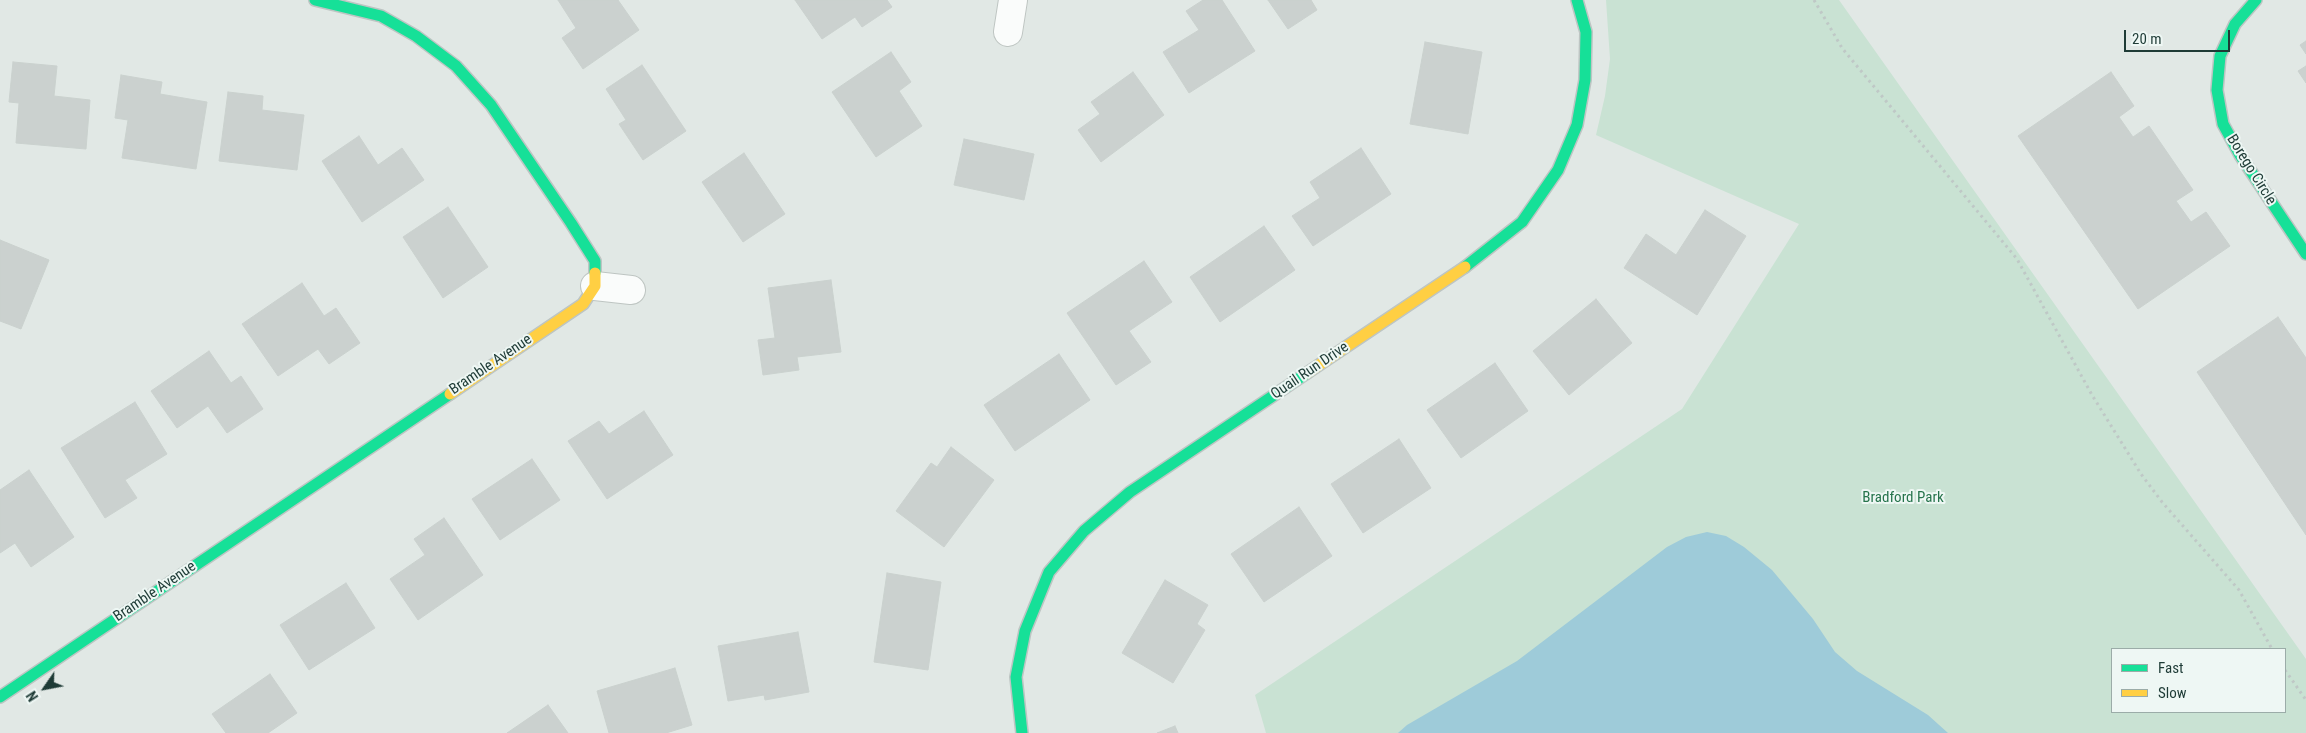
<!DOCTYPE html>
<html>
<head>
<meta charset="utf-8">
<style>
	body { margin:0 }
	#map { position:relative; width:2306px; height:733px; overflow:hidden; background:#e1e8e5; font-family:"Roboto Condensed",sans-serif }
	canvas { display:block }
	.legend { position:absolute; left:2111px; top:648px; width:175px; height:65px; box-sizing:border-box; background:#eef7f4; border:1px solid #9baca8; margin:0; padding:6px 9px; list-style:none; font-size:15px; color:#1e3b36 }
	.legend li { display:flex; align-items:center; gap:10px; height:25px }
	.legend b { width:25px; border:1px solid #9baca8 }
	.north { position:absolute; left:20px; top:663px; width:50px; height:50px; -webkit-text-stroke:4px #eef7f4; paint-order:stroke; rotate:237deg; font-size:14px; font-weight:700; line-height:20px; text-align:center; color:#1e3b36 }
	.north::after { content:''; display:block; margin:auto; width:18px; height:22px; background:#1e3b36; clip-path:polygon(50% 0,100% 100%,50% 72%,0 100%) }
	.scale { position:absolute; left:2124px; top:30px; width:106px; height:22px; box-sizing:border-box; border:2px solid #1e3b36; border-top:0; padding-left:6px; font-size:15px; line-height:18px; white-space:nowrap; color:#1e3b36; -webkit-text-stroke:4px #eef7f4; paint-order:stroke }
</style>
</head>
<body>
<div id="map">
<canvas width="2306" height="733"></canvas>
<ul class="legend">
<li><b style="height:6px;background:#16e098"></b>Fast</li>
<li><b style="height:6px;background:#ffcf43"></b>Slow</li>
</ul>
<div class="north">N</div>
<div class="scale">20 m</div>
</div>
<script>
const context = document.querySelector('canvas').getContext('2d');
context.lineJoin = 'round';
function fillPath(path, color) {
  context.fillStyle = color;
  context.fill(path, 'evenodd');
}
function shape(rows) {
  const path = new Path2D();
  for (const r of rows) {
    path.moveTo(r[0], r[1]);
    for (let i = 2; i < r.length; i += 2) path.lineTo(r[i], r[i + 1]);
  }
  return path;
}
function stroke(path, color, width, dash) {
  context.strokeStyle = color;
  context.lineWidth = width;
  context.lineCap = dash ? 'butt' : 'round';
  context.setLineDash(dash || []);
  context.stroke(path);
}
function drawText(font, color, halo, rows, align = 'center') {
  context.font = font + ' "Roboto Condensed",sans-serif';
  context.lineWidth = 4;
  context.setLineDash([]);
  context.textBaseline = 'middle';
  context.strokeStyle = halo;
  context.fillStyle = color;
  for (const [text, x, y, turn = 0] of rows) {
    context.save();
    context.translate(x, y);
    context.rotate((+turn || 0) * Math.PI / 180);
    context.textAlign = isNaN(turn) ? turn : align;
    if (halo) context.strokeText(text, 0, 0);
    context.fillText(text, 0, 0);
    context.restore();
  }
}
fillPath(shape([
	[1606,0,1839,0,2306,659,2306,733,1266,733,1255,695,1682,409,1799,224,1596,135,1605,96,1610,59],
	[2112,649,2285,649,2285,712,2112,712]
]), '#c9e2d3');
fillPath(shape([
	[1707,532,1726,536,1744,547,1772,570,1813,619,1835,652,1857,671,1928,715,1948,733,1398,733,1407,725,1517,661,1667,547,1686,537]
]), '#9ecbd9');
const building = shape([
	[558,0,618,0,639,30,583,69,562,38,576,28,558,0],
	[795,0,887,0,892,7,862,27,855,17,822,39,795,0],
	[1203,0,1222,0,1255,51,1189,93,1163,52,1199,30,1186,11,1203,0],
	[1268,0,1311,0,1317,10,1288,29,1268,0],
	[2306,41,2306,54,2300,45,2306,41],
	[1425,42,1482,52,1468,134,1410,124,1425,42],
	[891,52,911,82,899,91,922,126,876,157,832,92,891,52],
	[13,62,57,66,54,96,90,100,86,149,16,143,19,103,9,102,13,62],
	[642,65,686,131,643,160,619,124,626,120,606,89,642,65],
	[2306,66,2306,83,2298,71,2306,66],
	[1133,72,1164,115,1101,162,1078,130,1100,114,1091,102,1133,72],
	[2111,72,2134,106,2119,117,2133,137,2149,126,2193,190,2176,201,2191,222,2206,212,2230,246,2138,309,2018,136,2111,72],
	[121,75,162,82,160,94,207,102,196,169,122,158,128,120,115,118,121,75],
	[228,92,263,96,262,110,304,115,297,170,219,161,228,92],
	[359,136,378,165,402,148,424,180,362,222,322,161,359,136],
	[964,139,1034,154,1024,200,954,185,964,139],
	[1361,148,1391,194,1313,246,1292,216,1320,198,1310,182,1361,148],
	[744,153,785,214,743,242,702,182,744,153],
	[448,207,488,267,443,298,403,237,448,207],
	[1705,210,1746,236,1697,315,1624,268,1646,234,1676,255,1705,210],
	[1264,226,1295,270,1220,322,1190,277,1264,226],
	[0,240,49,260,21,329,0,321,0,240],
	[1144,261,1172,302,1129,331,1151,362,1116,385,1067,313,1144,261],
	[831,280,841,352,797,357,799,370,763,375,758,340,775,338,768,288,831,280],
	[302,283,324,316,336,308,360,343,329,364,318,349,278,376,242,324,302,283],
	[1596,299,1632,343,1569,395,1533,351,1596,299],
	[2278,317,2306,358,2306,535,2197,372,2278,317],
	[209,351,231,383,241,376,263,409,227,433,208,406,177,428,151,391,209,351],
	[1059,354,1090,400,1015,451,984,405,1059,354],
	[1495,363,1528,411,1461,458,1427,410,1495,363],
	[135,402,167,454,125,480,137,498,105,518,61,448,135,402],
	[644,411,673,455,607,499,568,441,599,421,609,434,644,411],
	[1399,439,1431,488,1363,533,1331,484,1399,439],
	[951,447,994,480,944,547,896,511,931,463,937,467,951,447],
	[532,459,560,500,500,540,472,499,532,459],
	[29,470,74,537,31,567,15,543,0,553,0,490,29,470],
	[1299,507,1332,556,1264,602,1231,554,1299,507],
	[444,518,483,575,418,620,390,579,425,555,414,539,444,518],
	[887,573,941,582,928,670,874,662,887,573],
	[1165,580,1208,605,1197,624,1205,630,1173,683,1122,653,1165,580],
	[346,583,375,628,309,670,280,625,346,583],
	[798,632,809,692,765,700,764,695,728,701,718,646,798,632],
	[675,668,692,725,666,733,609,733,597,691,675,668],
	[270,674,297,713,268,733,226,733,212,714,270,674],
	[548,705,568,733,507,733,548,705],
	[1175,726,1178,733,1157,733,1175,726]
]);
fillPath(building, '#cbd1cf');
stroke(building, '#cad1ce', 1);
const street = shape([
	[1008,32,1013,0],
	[595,286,631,290]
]);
const fast = shape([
	[315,0,381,16,416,36,456,66,491,105,571,223,595,261,595,273],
	[2256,0,2235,24,2220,56,2217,90,2223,124,2240,155,2306,254],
	[1465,267,1522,222,1558,170,1577,125,1585,80,1586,32,1577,0],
	[0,697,450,394],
	[1022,733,1016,677,1025,631,1049,572,1084,531,1130,492,1307,373]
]);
const slow = shape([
	[1307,373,1465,267],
	[450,394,583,304,595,286,595,273]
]);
stroke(street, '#bec5c2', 30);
stroke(fast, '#bdc5c3', 14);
stroke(slow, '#bdc5c3', 14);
stroke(shape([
	[1814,0,1842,48,2017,259,2092,395,2141,474,2162,502,2239,590,2272,649],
	[2285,670,2306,700]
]), '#bfc8c6', 3, [2.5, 4]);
stroke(street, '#fafcfb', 28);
stroke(fast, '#16e098', 11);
stroke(slow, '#ffcf43', 11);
drawText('15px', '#1e3b36', '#eef7f4', [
	["Borego Circle",2251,170,58],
	["Bramble Avenue",491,365,-34],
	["Quail Run Drive",1310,371,-34],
	["Bramble Avenue",155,592,-34]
]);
drawText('15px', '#26744c', '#eef7f4', [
	["Bradford Park",1903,498]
]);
</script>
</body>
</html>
